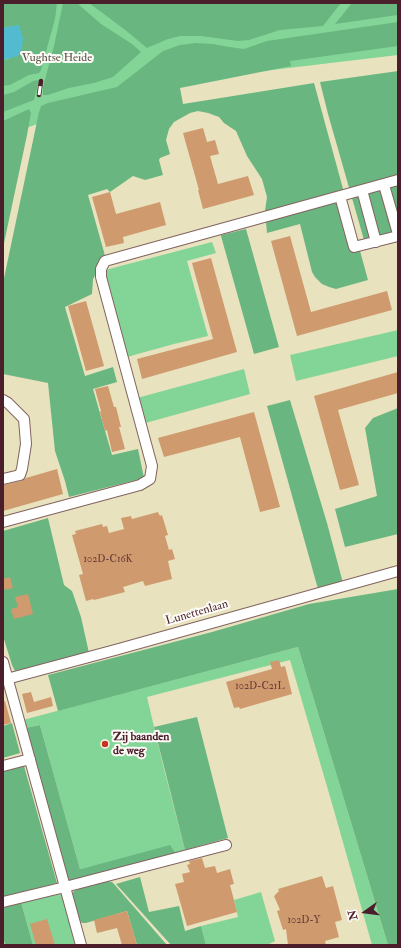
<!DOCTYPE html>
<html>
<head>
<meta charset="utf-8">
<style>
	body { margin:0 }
	#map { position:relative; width:401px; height:948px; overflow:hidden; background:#e9e2bf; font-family:"IM FELL Double Pica",serif }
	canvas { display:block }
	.frame { position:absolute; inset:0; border:4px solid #4a1f2b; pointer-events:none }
	.north { position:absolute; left:345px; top:892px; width:40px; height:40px; -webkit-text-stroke:3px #fdfcf7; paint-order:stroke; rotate:256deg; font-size:11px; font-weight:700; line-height:16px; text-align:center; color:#4a1f2b }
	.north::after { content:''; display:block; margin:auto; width:14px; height:18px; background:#4a1f2b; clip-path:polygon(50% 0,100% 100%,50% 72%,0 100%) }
</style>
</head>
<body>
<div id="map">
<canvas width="401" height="948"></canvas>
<div class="frame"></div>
<div class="north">N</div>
</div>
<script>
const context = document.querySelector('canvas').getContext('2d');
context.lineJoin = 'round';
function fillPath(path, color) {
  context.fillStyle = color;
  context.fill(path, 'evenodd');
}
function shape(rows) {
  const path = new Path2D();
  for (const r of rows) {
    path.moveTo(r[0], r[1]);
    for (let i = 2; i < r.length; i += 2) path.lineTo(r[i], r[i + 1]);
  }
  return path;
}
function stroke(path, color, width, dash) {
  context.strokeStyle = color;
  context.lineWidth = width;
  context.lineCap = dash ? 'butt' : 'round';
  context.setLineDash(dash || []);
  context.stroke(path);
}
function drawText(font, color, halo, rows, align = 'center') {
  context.font = font + ' "IM FELL Double Pica",serif';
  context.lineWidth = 4;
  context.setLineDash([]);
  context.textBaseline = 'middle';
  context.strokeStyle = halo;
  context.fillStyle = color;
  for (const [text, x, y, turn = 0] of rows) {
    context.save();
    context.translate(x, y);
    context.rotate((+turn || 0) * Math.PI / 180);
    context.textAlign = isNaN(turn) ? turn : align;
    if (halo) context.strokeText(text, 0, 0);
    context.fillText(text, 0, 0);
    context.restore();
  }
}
fillPath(shape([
	[3,3,398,3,398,55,137,86,3,137],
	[212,242,216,253,187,261,208,336,174,344,134,355,122,359,104,272,109,269],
	[398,330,398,356,296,381,290,355],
	[244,369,250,394,142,424,137,398],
	[298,647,388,945,372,945,333,807,290,660,147,697,164,769,185,850,176,854,80,869,40,725,25,728,23,720],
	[261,892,275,941,267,945,206,945,201,926,238,917,234,900],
	[62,894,75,945,33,945,21,902]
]), '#83d597');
fillPath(shape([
	[3,3,57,3,55,19,41,70,39,73,29,75,10,85,3,86,3,60,9,59,19,25,3,28],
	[63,3,77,3,101,24,132,44,141,52,113,77,94,83,69,88,48,95,43,95,43,87,54,46],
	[89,3,341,3,323,26,280,30,249,40,238,41,201,36,180,36,168,39,147,48,124,29],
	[352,3,398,3,398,15,335,24],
	[398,22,398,46,290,61,291,66,180,88,183,104,314,83,368,280,336,289,329,287,322,284,315,277,312,272,300,224,267,233,265,211,267,197,262,179,247,156,236,131,224,123,219,117,208,113,198,111,190,113,174,122,169,129,166,140,170,154,160,158,159,160,163,175,145,180,133,176,110,192,107,189,88,195,104,252,106,262,101,265,93,279,92,294,65,307,85,376,113,367,117,382,93,389,112,455,138,449,144,478,69,497,65,481,55,451,48,383,3,374,3,283,39,112,41,106,48,103,117,87,163,51,180,45,196,43,213,44,229,47,244,49,267,41],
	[398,71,398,242,366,247,328,114,320,82],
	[39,80,34,100,3,112,3,95,14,92,33,81],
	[29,109,31,113,27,135,3,248,3,121],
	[246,229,279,347,254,354,221,236,221,235],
	[290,400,327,523,343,583,318,589,267,406],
	[398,408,398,534,345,547,335,509,377,496,365,428,373,418],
	[48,518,64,585,72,591,81,617,89,653,15,671,12,665,3,636,3,531],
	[398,589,398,945,388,945,298,647,58,711,48,675,212,632,309,604],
	[197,717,228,838,185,850,154,727],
	[12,723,20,753,3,758,3,726],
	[40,725,80,869,85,868,170,845,176,854,69,884,25,728],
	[20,765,24,766,57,883,3,897,3,770],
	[140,877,149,912,179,906,185,931,201,926,206,945,171,945,116,884],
	[107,881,112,882,114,884,167,945,137,945,127,911,86,923,82,923,80,921,79,919,73,896,73,892,77,889],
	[21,902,33,945,5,945,3,936,3,910,5,907]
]), '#6ab680');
fillPath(shape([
	[19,25,23,39,22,47,18,56,3,60,3,28]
]), '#52bbd0');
fillPath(shape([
	[203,128,207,142,215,140,219,154,210,156,218,184,248,176,254,195,203,209,198,190,199,190,183,133],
	[110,192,116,214,160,202,166,225,123,237,124,243,106,247,92,197],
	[290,236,311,312,387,291,392,310,297,336,271,241],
	[211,258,237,352,142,379,137,359,213,339,192,263],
	[86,301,104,366,86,371,68,306],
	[398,372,398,393,338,410,359,485,340,490,314,396],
	[108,386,114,407,116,407,121,427,119,427,125,449,112,452,107,430,105,431,100,412,101,411,95,389],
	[254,412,280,507,260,512,240,437,164,457,158,438],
	[57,469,63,494,3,511,3,485,21,481,26,478],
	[158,512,160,516,162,515,168,535,165,536,169,550,172,549,175,559,168,561,172,579,145,586,143,581,123,587,125,592,94,600,93,599,86,601,79,575,83,574,72,535,76,534,75,531,102,524,103,527,107,526,109,533,124,529,121,518,131,516,132,519],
	[10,577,13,588,3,590,3,579],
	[28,594,33,614,14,619,11,609,18,607,15,597],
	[279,660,281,667,285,666,292,694,240,709,239,707,234,708,226,682,272,669,270,662],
	[31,692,34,702,51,697,53,706,27,713,22,694],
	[5,701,11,723,3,725,3,702],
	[202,858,205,868,215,866,217,873,230,869,234,884,230,885,237,912,187,926,175,884,184,882,182,874,190,872,187,865,190,864,189,861],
	[322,876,326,888,333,886,342,920,335,922,339,937,325,941,326,945,288,945,286,929,283,930,277,911,280,910,274,896,279,891,278,889],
	[127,911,137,945,122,945,117,928,97,933,94,920],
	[47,919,55,945,36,945,30,924]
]), '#cf9a6d');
const street = shape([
	[384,185,398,234],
	[362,190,376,242],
	[340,196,354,247,398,236],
	[3,400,8,403,24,419,26,444,22,469,20,475,3,479],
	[3,522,140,485,150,479,152,466,101,277,101,269,105,261,398,180],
	[3,662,81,945],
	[3,680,115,650,398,571],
	[3,766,30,759],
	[3,902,65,887,226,845]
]);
stroke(street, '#82635f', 12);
stroke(street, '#fff', 10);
const rail = shape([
	[39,95,41,81]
]);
stroke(rail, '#4a1f2b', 4.5);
stroke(rail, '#fdfcf7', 3, [9]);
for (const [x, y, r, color] of [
	[105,744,4,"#c8321e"]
]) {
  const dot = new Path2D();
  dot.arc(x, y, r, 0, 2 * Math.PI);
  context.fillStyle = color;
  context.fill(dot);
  stroke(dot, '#fdfcf7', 1.5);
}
drawText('10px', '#6b3e3c', null, [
	["102D-C16K",108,560],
	["102D-C21L",260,687],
	["102D-Y",304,921]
]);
drawText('12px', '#5b564b', '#fdfcf7', [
	["Vughtse Heide",57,58]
]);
drawText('12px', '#4a1f2b', '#fdfcf7', [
	["Lunettenlaan",197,613,-16]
]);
drawText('bold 12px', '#4a1f2b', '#fdfcf7', [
	["Zij baanden",113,737],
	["de weg",113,751]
], 'left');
</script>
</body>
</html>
